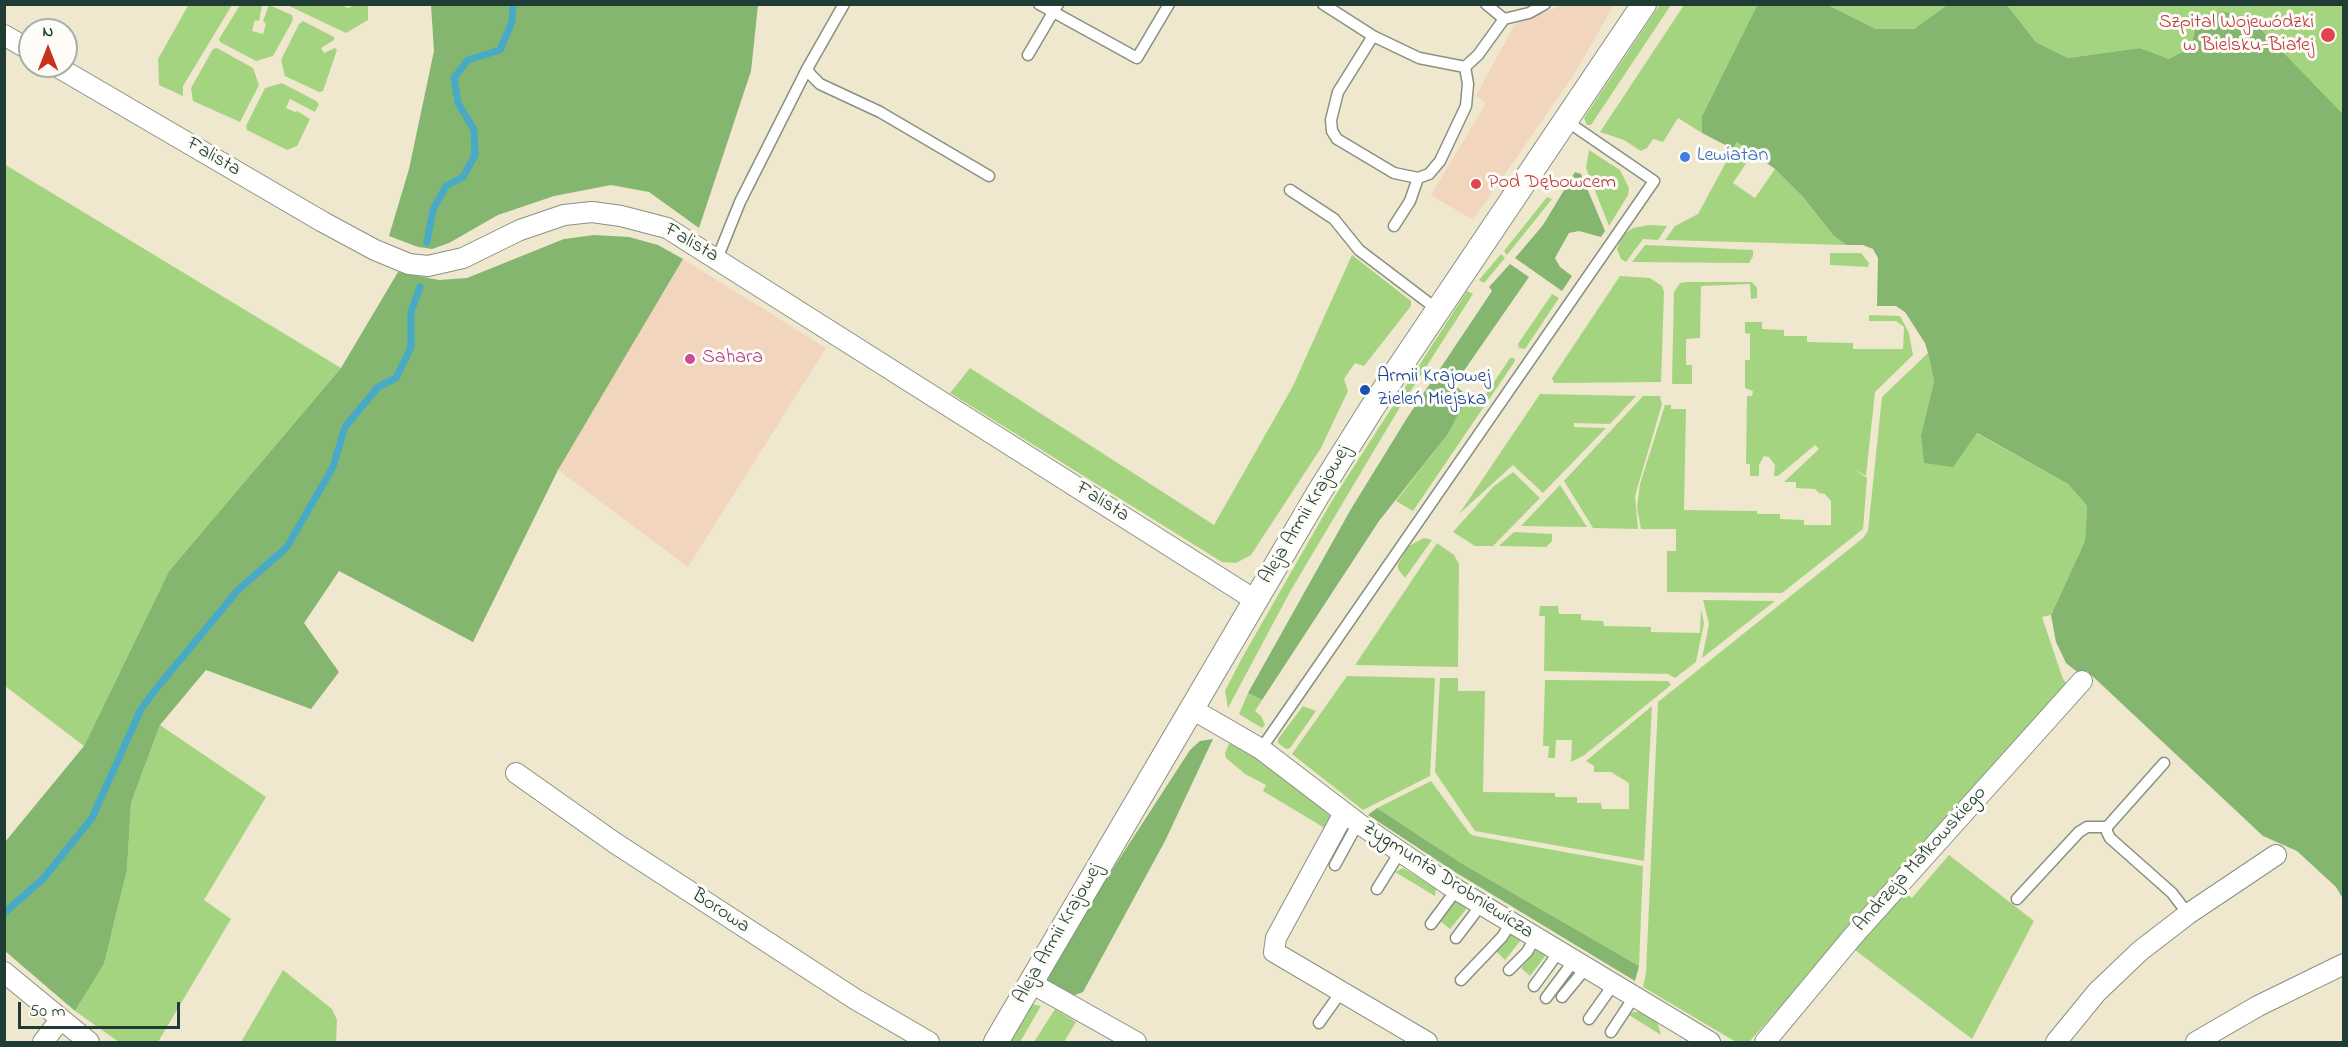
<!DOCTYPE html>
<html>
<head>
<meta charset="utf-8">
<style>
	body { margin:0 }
	#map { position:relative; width:2348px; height:1047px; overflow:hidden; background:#efe8ce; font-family:"Indie Flower",sans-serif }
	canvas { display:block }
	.frame { position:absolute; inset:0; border:6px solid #1f3d34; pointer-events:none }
	.north { position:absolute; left:18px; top:18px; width:60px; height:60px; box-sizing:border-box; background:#fdfcf7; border:2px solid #a4b0a9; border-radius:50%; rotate:0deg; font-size:16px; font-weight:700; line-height:24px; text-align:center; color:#1f3d34 }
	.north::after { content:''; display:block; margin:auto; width:21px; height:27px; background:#c8321e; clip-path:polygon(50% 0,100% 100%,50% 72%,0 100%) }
	.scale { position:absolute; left:18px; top:1002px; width:162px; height:27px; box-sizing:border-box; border:3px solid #1f3d34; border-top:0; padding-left:8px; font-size:18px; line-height:21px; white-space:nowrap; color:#1f3d34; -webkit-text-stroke:4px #fdfcf7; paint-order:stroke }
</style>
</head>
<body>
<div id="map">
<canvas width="2348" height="1047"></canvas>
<div class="frame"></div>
<div class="north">N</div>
<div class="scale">50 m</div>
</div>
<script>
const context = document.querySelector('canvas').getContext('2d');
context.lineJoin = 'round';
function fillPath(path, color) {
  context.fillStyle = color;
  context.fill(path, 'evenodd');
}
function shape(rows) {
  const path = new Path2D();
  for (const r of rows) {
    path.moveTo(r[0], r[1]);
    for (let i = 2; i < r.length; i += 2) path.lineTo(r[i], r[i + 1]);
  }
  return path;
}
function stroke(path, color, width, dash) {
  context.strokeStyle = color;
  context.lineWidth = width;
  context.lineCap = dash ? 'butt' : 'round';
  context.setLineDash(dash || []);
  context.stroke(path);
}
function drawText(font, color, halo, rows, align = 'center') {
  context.font = font + ' "Indie Flower",sans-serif';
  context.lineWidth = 6;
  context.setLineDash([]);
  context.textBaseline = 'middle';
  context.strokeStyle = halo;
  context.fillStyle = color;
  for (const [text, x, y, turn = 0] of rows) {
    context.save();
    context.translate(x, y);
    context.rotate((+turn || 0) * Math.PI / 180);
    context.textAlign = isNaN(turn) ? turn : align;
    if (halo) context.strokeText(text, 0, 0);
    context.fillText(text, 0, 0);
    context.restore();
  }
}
fillPath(shape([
	[1563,5,1614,5,1573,76,1473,220,1431,195,1486,103,1476,96,1514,25],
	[683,259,826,348,688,567,558,470]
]), '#f1d5bd');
fillPath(shape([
	[189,4,232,5,183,86,183,96,159,85,158,59],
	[1660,4,1671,5,1591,125,1587,125,1584,118],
	[240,5,262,5,259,21,255,20,252,31,263,34,266,24,263,21,269,5,292,15,293,20,273,56,256,61,220,42,219,39],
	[287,5,341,5,348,8,354,5,368,5,368,20,346,33],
	[1684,5,1758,5,1702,116,1702,133,1678,118,1663,142,1653,139,1647,148,1641,151,1624,140,1600,132],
	[1828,5,1947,5,1914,29,1876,29],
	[2007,5,2343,5,2343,114,2252,20,2222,11,2191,47,2169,59,2140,48,2068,58,2036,42],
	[303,21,334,37,334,40,321,48,324,53,335,48,337,50,323,91,319,92,285,76,281,60,299,24],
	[217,48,253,68,259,85,240,122,193,101,191,88,213,49],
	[282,83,316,101,319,104,315,112,290,99,286,108,295,112,297,111,310,119,297,146,287,150,247,130,246,126,265,88],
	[1737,142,1753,153,1733,183,1755,198,1775,169,1803,197,1833,235,1846,245,1665,240,1675,226,1698,214],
	[1589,150,1620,170,1629,188,1628,195,1609,226,1586,168],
	[4,164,341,368,169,571,84,746,5,686],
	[1547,197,1552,199,1507,255,1504,251],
	[1649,225,1667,226,1658,240,1643,239,1626,262,1621,259,1617,249,1623,235,1633,228],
	[1645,245,1753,250,1753,256,1749,263,1632,262],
	[1830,253,1861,253,1869,263,1868,267,1830,265],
	[1501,254,1505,258,1484,283,1479,280],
	[1352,255,1411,301,1411,306,1364,366,1355,363,1344,379,1348,391,1321,448,1251,555,1236,563,1222,562,950,393,970,368,1214,525,1293,386],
	[1620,276,1650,278,1662,286,1664,292,1661,382,1554,383,1552,378],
	[1687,282,1752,282,1757,288,1757,298,1751,299,1750,284,1701,286,1700,338,1686,339,1686,365,1692,365,1692,384,1672,384,1674,292,1680,283],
	[1467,291,1473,294,1397,412,1291,590,1228,708,1225,691,1242,658,1333,499],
	[1552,294,1559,298,1525,349,1519,348,1518,344],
	[1869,315,1900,316,1909,333,1913,355,1875,392,1866,476,1853,469,1867,478,1863,529,1782,593,1667,592,1667,551,1676,551,1676,529,1641,529,1637,507,1640,484,1665,405,1671,405,1671,409,1686,409,1684,510,1757,511,1757,514,1780,514,1780,519,1804,520,1804,525,1831,525,1831,501,1825,494,1819,493,1815,489,1796,488,1796,482,1784,482,1819,449,1815,445,1778,476,1774,476,1775,465,1769,457,1764,456,1759,465,1759,476,1750,476,1750,464,1746,464,1747,396,1752,396,1753,391,1745,388,1745,360,1750,360,1750,334,1745,333,1745,322,1762,322,1762,329,1784,330,1784,336,1807,336,1807,342,1853,343,1853,349,1903,349,1904,327,1896,321,1869,321],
	[1928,353,1934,381,1921,435,1966,447,1976,433,2068,484,2087,506,2085,541,2051,615,2042,617,2063,679,2068,685,1749,1042,1736,1042,1643,987,1646,973,1658,702,1863,538,1868,531,1882,397],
	[1510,358,1514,358,1515,361,1413,511,1396,501,1448,434,1468,396,1480,403],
	[1540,394,1636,396,1610,424,1574,423,1574,427,1606,428,1543,493,1513,465,1459,514],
	[1643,396,1660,396,1662,404,1635,496,1638,529,1593,528,1564,481],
	[1513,472,1540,498,1493,546,1475,546,1453,532,1494,486],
	[1560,485,1587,527,1521,526],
	[1514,532,1552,534,1552,541,1546,547,1499,546],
	[1424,538,1432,540,1405,578,1398,569,1398,564,1409,546],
	[1437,543,1454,555,1459,564,1458,667,1355,665],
	[1703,600,1775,601,1702,658,1709,624],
	[1540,606,1558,606,1559,614,1581,614,1581,620,1603,621,1604,626,1651,627,1651,632,1700,633,1701,609,1704,623,1696,662,1675,678,1668,674,1544,671,1545,616,1539,616],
	[1347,676,1435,678,1430,776,1363,810,1292,754],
	[1440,678,1458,678,1458,691,1485,691,1483,792,1555,793,1555,797,1577,797,1577,803,1601,803,1602,809,1629,809,1629,783,1611,772,1594,772,1594,766,1586,761,1652,706,1644,861,1475,831,1435,772],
	[1545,680,1668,681,1671,685,1583,756,1571,762,1572,740,1556,740,1555,758,1548,758,1549,746,1543,746],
	[1248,693,1262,700,1255,711,1261,716,1265,725,1262,728,1239,714],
	[1303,706,1316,711,1290,748,1286,749,1278,743,1278,739],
	[160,725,266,797,204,900,231,919,158,1042,119,1042,75,1011,104,964,127,870,131,803],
	[1229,744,1236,744,1257,755,1334,819,1328,830,1263,791,1266,785,1245,774,1226,758,1225,753],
	[1431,781,1470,834,1475,836,1643,866,1639,966,1461,863,1377,808],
	[1949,855,2034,921,1972,1039,1851,947,1901,891,1912,898],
	[1403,868,1436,889,1435,896,1395,872],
	[1456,900,1468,907,1450,929,1440,921],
	[1510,933,1521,940,1505,960,1495,950],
	[1537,949,1546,955,1530,976,1521,968],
	[283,970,332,1009,337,1020,336,1042,241,1042],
	[1032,1004,1041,1006,1020,1042,1009,1042],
	[1055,1009,1076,1022,1064,1042,1034,1042],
	[1633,1012,1644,1012,1657,1021,1661,1035,1629,1015]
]), '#a5d481');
fillPath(shape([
	[1758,4,1828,5,1876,29,1914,29,1947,5,2007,5,2036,42,2068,58,2140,48,2169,59,2191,47,2196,27,2222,11,2252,20,2343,114,2343,899,2336,887,2297,851,2263,836,2087,671,2076,671,2066,663,2056,642,2051,615,2085,541,2087,506,2068,484,1977,433,1953,467,1924,463,1921,435,1934,381,1928,353,1925,343,1905,312,1896,306,1877,306,1878,258,1873,249,1863,245,1846,245,1833,235,1803,197,1775,169,1737,142,1733,149,1702,133,1702,116],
	[431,5,758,5,751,71,699,228,649,192,611,185,554,196,498,215,449,243,432,249,418,247,389,236,409,169,434,51],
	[1575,172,1581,174,1605,231,1601,237,1579,231,1569,233,1555,258,1560,267,1572,276,1562,291,1515,258,1543,225],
	[594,235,629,237,658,245,683,259,558,470,473,642,339,571,304,623,339,672,311,709,206,670,160,725,131,803,127,870,104,964,75,1011,5,951,5,842,84,746,169,571,341,368,398,272,439,280,467,278,564,239],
	[1510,264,1529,277,1454,385,1468,396,1448,434,1379,521,1262,700,1248,693,1351,509,1407,418,1492,291,1489,287],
	[1213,739,1165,841,1083,992,1067,998,1047,983,1047,978,1090,904,1190,750,1200,741],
	[1377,808,1461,863,1639,966,1635,981,1455,872,1368,815]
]), '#84b66f');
stroke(shape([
	[427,242,433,210,446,186,463,177,475,155,474,130,458,103,454,78,468,60,500,50,512,22,513,4],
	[4,913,43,879,92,818,141,709,156,689,238,590,287,547,333,467,345,427,378,387,396,378,411,347,411,312,420,287]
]), '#48aac7', 7);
const service = shape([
	[844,4,807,69,811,75,820,84,880,112,989,176],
	[1039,4,1137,58,1169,4],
	[1323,4,1373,36],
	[1486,4,1504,19],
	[1373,36,1419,58,1465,67,1468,84,1466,106,1440,161,1429,174,1418,178,1394,173,1337,139,1332,131,1331,120,1338,92,1373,36],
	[1028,55,1058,4],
	[1465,67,1478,55,1504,19,1529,13,1545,4],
	[1290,190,1334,219,1359,250,1438,310],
	[1394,226,1410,201,1418,178],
	[717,259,740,202,807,69],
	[1261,749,1654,181,1565,120],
	[2164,763,2107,827,2107,832,2110,838,2172,893,2188,914],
	[1335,865,1358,823],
	[1377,889,1400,852],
	[2017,899,2079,832,2087,827,2107,827],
	[1431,924,1457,889],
	[1456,938,1481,905],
	[1509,970,1527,952,1535,938],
	[1461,980,1502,937,1511,923],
	[1534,986,1558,953],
	[1562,997,1585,969],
	[1546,998,1573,962],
	[1589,1019,1613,985],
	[1319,1023,1341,992],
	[1611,1032,1634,997]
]);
const minor = shape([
	[4,35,30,50],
	[56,66,323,222,375,250,409,264,428,266,463,258,520,230,564,215,592,212,621,216,667,228,1255,600],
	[1192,709,1261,749,1358,823,1449,885,1710,1042],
	[516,773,615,843,855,999,929,1042],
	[1344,813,1276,938,1274,952,1427,1042],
	[4,972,89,1042],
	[1031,983,1136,1042],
	[43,1042,60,1020],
	[1765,1042,1854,935,2082,681],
	[2056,1042,2097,992,2140,951,2188,914,2276,855],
	[2196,1042,2258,1006,2344,964]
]);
const tertiary = shape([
	[996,1042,1318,494,1372,408,1644,4]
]);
stroke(service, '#879281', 13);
stroke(minor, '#879281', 22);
stroke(tertiary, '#879281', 26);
stroke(service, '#fff', 10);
stroke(minor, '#fff', 20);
stroke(tertiary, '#fff', 24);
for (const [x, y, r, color] of [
	[2328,35,8,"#e0444e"],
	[1685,157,6,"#3f7fe0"],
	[1476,184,6,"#e0444e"],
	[690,359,6,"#d1479c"],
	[1365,390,6,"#1a4fb4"]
]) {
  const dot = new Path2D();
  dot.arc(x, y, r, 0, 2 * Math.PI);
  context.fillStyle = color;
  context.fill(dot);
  stroke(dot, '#fdfcf7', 2);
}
drawText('20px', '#be3a42', '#fdfcf7', [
	["Szpital Wojewódzki",2314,24],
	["w Bielsku-Białej",2314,47],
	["Pod Dębowcem",1488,184,"left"]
], 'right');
drawText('20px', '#366cbe', '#fdfcf7', [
	["Lewiatan",1697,157]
], 'left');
drawText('20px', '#1f3d34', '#fdfcf7', [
	["Falista",213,158,30],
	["Falista",691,244,30],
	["Falista",1102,503,32],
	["Aleja Armii Krajowej",1306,515,-59],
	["Andrzeja Małkowskiego",1921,860,-48],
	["Zygmunta Drobniewicza",1447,881,33],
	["Borowa",720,912,33],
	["Aleja Armii Krajowej",1059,934,-60]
]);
drawText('20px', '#b23c85', '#fdfcf7', [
	["Sahara",702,359]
], 'left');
drawText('20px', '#164399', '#fdfcf7', [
	["Armii Krajowej",1377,378],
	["Zieleń Miejska",1377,401]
], 'left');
</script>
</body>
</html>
